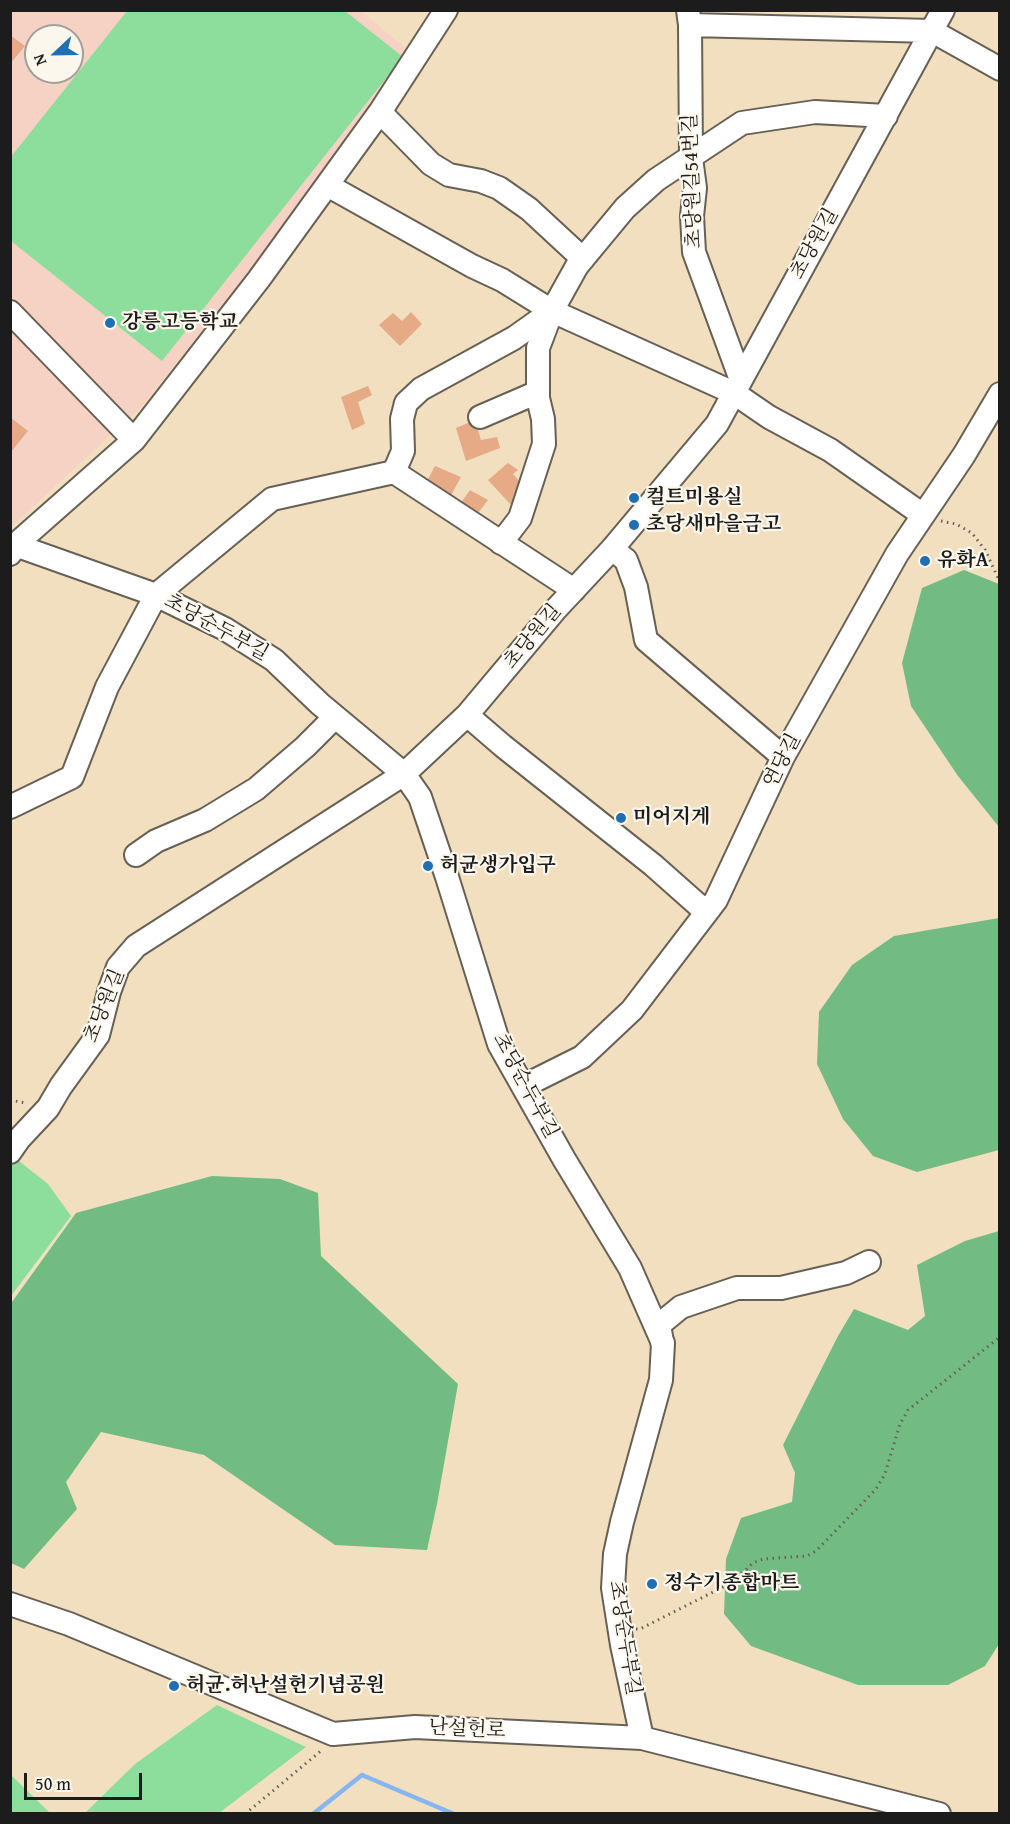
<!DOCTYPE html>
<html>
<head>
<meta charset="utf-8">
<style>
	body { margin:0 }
	#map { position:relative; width:1010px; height:1824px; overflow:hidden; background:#f1dfc0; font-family:"Gentium Book Plus",serif }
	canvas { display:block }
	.frame { position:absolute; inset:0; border:12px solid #1c1c1c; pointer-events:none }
	.north { position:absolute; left:24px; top:24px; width:60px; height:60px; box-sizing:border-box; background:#fbf7ec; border:2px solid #a29f99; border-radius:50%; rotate:248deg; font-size:16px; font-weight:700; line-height:24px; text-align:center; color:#1c1c1c }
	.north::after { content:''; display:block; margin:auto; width:21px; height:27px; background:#1f6fb2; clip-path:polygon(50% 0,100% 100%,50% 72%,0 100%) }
	.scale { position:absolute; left:24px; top:1773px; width:118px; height:27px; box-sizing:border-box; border:3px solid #1c1c1c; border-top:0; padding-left:8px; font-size:18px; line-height:21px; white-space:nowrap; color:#1c1c1c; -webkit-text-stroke:4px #fbf7ec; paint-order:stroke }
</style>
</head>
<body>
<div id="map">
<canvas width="1010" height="1824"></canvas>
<div class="frame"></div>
<div class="north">N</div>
<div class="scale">50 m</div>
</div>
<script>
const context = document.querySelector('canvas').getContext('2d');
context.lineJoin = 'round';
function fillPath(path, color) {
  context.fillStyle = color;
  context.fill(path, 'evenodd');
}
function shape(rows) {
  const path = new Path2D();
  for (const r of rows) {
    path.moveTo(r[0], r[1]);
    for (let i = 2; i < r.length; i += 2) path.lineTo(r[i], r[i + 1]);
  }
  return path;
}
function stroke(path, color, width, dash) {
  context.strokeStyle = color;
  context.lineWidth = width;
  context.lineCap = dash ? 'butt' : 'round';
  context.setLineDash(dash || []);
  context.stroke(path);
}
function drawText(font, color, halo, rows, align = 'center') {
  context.font = font + ' "Gentium Book Plus","Noto Serif KR",serif';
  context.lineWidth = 4.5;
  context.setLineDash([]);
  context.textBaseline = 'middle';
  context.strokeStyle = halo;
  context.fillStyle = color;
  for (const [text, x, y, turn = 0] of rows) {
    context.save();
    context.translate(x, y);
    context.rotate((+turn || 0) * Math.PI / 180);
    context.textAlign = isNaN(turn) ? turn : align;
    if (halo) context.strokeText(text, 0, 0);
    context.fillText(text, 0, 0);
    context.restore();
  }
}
fillPath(shape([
	[11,11,361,11,408,50,278,239,141,407,11,527],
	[36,36,72,36,72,72,36,72]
]), '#f6d2c4');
fillPath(shape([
	[127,11,345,11,403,57,162,361,11,241,10,158],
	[14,1157,48,1184,71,1216,11,1296,10,1163],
	[217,1705,306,1747,219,1813,85,1813,135,1764],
	[11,1775,50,1813,51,1813,11,1813]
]), '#8ddd9c');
fillPath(shape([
	[964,570,999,584,999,827,958,776,911,706,902,663,922,588],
	[999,918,999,1150,917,1172,873,1156,843,1119,817,1064,819,1012,852,965,894,936],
	[212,1176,280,1179,318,1193,321,1256,458,1384,437,1504,427,1550,335,1545,204,1455,101,1432,66,1482,77,1509,24,1569,11,1563,11,1302,12,1302,76,1213],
	[999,1231,999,1644,985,1666,948,1685,858,1685,751,1646,724,1614,726,1559,741,1518,792,1502,795,1473,783,1445,838,1336,854,1309,908,1330,925,1316,917,1265,965,1241]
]), '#72bc84');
stroke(shape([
	[313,1814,362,1775,454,1814]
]), '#86b6f2', 4.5);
fillPath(shape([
	[10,35,25,46,10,64],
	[411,312,422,324,400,346,379,325,393,313,402,321],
	[368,386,372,395,358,402,365,424,352,430,341,397],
	[10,417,28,431,10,453],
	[475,420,481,440,497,437,500,448,466,461,456,428],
	[508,463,518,470,513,474,525,488,511,505,488,480],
	[435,466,461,477,450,497,426,483],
	[470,490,488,500,475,517,460,504]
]), '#e6aa86');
const minor = shape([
	[688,10,690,25,691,158,695,188,692,216,694,252,741,380],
	[690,25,932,31,1000,69],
	[380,112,431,164,449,175,481,181,499,188,529,209,583,259],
	[327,185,472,266,502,280,552,311,734,393,769,417,830,450,923,515],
	[10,312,134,440],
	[480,417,538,392],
	[394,472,574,590],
	[501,543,520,518,544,444,543,419,538,398,538,348,552,311],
	[15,545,134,440,259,279,380,112,446,10],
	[612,549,626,560,636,587,646,640,783,757],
	[10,554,15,545,156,595,225,629,274,660,320,704,404,774,420,797,447,877,499,1044,564,1159,630,1268,663,1343,661,1380,622,1522,615,1554,613,1588,622,1645,642,1738],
	[467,715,503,746,653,865,706,912],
	[10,807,72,777,107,687,156,595,272,499,394,472,403,451,402,419,406,403,421,389,514,338,552,311,577,266,625,208,656,180,742,123,815,112,886,116],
	[136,855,156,841,205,820,256,789,305,747,335,717],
	[524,1086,582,1057,632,1010,716,900,783,757,897,554,964,455,1000,394],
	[10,1152,19,1139,48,1108,61,1086,98,1035,109,992,118,967,136,946,404,774,467,715,556,609,612,549,717,424,943,10],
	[662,1342,659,1325,681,1307,737,1288,781,1288,846,1273,869,1262],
	[10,1604,69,1624,333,1734,415,1727,642,1738,939,1814]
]);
stroke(minor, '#676055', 26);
stroke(shape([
	[941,521,956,524,972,533,985,550,1000,582],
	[10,1100,26,1103],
	[636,1629,640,1629,727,1585,737,1578,753,1563,763,1559,807,1556,816,1551,876,1489,885,1474,900,1424,908,1410,1000,1337],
	[245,1814,322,1750]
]), '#676055', 3, [1.5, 4.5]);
stroke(minor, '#fff', 22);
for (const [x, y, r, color] of [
	[110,323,6,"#1f6fb2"],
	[634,498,6,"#1f6fb2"],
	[634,525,6,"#1f6fb2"],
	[925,561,6,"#1f6fb2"],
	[621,818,6,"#1f6fb2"],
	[428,866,6,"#1f6fb2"],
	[652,1584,6,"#1f6fb2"],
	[174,1686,6,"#1f6fb2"]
]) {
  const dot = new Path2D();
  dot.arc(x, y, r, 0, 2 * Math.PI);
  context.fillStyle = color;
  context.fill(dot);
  stroke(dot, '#fbf7ec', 2);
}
drawText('20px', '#1c1c1c', '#fbf7ec', [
	["초당원길54번길",693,181,-92],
	["초당원길",815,244,-61],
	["초당순두부길",216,628,29],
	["초당원길",533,637,-50],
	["연당길",783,761,-63],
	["초당원길",105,1006,-68],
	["초당순두부길",525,1086,62],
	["초당순두부길",624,1638,81],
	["난설헌로",467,1730,3]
]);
drawText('bold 20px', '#1c1c1c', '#fbf7ec', [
	["강릉고등학교",122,323],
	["컬트미용실",646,498],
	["초당새마을금고",646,525],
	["유화A",937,561],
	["미어지게",633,818],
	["허균생가입구",440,866],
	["정수기종합마트",664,1584],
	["허균.허난설헌기념공원",186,1686]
], 'left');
</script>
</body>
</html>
